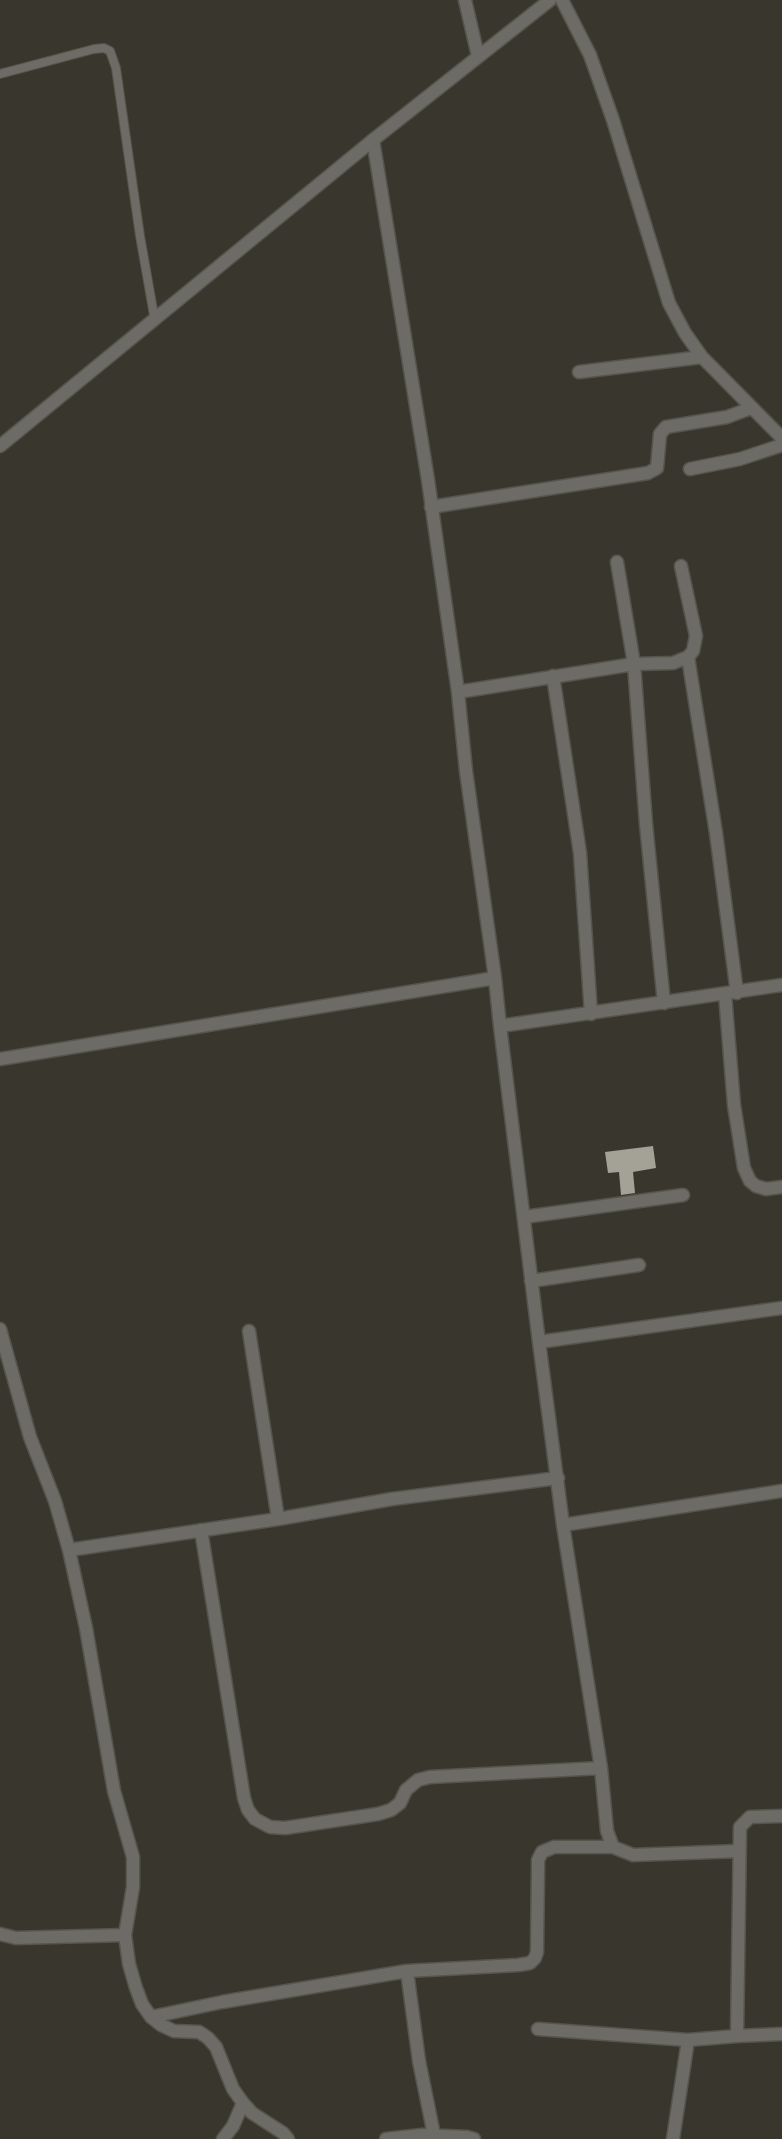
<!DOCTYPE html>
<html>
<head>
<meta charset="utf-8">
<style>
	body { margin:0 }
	canvas { display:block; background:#38362d }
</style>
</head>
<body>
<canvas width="782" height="2139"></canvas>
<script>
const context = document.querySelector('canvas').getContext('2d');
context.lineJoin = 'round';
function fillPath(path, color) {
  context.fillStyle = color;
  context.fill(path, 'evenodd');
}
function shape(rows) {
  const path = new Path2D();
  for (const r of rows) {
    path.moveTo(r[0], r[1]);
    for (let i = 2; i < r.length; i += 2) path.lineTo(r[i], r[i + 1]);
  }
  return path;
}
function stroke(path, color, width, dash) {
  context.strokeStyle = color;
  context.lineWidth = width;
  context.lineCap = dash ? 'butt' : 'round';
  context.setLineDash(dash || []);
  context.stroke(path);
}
fillPath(shape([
	[653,1146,656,1168,633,1172,635,1193,621,1195,619,1172,608,1173,605,1152]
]), '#a4a297');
const service = shape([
	[0,74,94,49,104,48,110,51,116,68,140,236,155,321]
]);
const minor = shape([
	[465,0,478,56],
	[562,0,590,55,613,120,669,303,685,333,702,357,782,438],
	[373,140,428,480,458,692,466,771,495,978,500,1026,539,1342,563,1525,601,1768,607,1831,613,1847,633,1855,739,1851],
	[579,372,702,357],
	[690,469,740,459,782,445],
	[431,507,648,473,657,468,660,434,666,427,727,417,751,408],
	[617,562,634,664,646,824,664,1003],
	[688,657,716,833,737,993],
	[553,676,580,853,591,1014],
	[458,692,634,664,673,663,688,657,693,651,696,636,681,566],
	[725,994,734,1105,744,1168,750,1181,756,1186,766,1189,782,1187],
	[500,1026,782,985],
	[0,1059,495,978],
	[524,1217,683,1195],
	[531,1281,639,1265],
	[0,1329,30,1437,55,1501,69,1550,86,1628,114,1791,133,1857,133,1887,125,1935,129,1964,136,1988,142,2004,151,2017,161,2025,174,2031,199,2032,208,2038,216,2047,233,2089,243,2103,252,2113,283,2133,288,2139],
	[249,1331,278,1519],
	[539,1342,782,1308],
	[563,1525,782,1491],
	[201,1530,244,1798,248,1810,255,1819,270,1827,285,1828,378,1814,391,1810,400,1803,406,1790,418,1780,430,1777,601,1768],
	[69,1550,278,1519,392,1499,558,1478],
	[0,1934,16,1938,125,1935],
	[407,1971,419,2061,434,2135],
	[151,2017,222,2002,407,1971,518,1965,530,1963,535,1958,537,1952,538,1869,538,1860,542,1852,554,1847,613,1847],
	[538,2029,688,2040,737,2036,782,2034],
	[737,2036,740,1827,750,1817,782,1816],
	[223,2139,233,2126,243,2103],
	[386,2139,422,2135,467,2137,474,2139],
	[673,2139,688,2040]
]);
const tertiary = shape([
	[0,446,373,140,550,0]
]);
stroke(service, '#56544b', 10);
stroke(minor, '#56544b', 15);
stroke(tertiary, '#56544b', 15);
stroke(service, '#6c6b66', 8);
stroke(minor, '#6c6b66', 12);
stroke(tertiary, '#6c6b66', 12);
</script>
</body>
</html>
